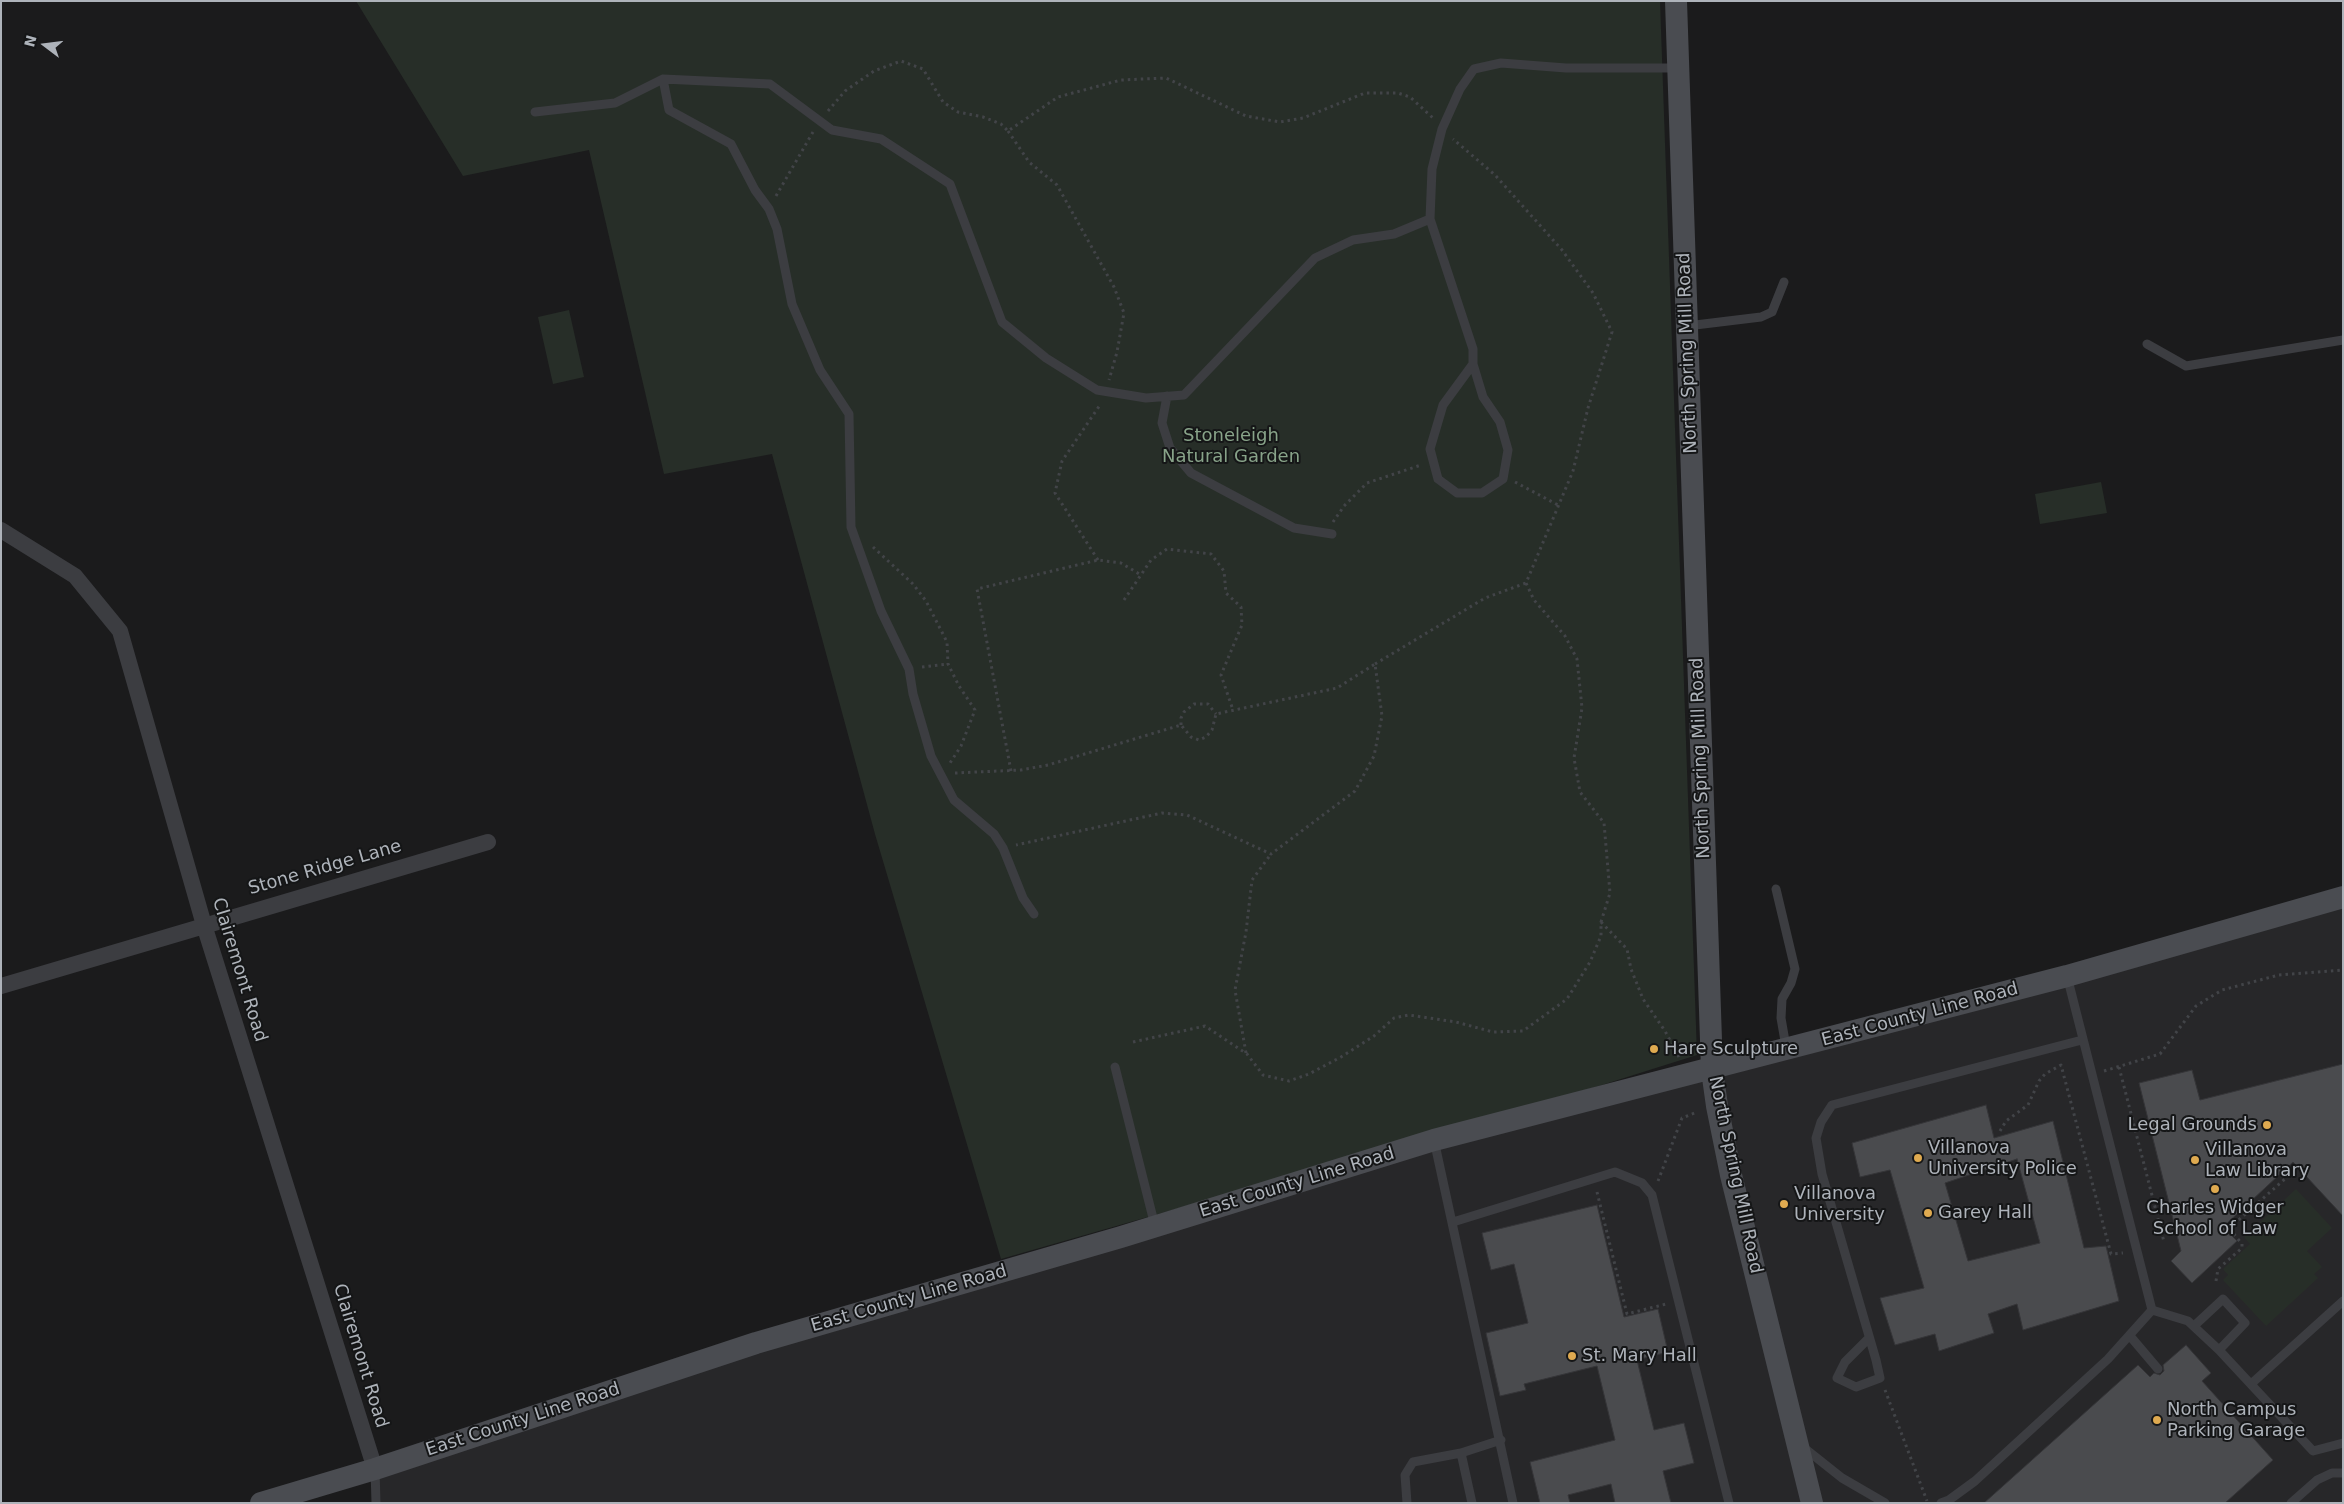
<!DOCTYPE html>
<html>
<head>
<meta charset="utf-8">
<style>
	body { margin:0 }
	#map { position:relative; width:2344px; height:1504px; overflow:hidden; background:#1b1b1c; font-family:"DejaVu Sans",sans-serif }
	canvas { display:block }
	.frame { position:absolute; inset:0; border:2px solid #aeb3ba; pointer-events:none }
	.north { position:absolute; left:20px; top:20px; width:50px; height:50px; -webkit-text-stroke:4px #151617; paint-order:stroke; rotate:285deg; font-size:14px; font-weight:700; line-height:20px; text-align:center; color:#aeb3ba }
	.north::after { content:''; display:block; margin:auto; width:18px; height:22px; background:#aeb3ba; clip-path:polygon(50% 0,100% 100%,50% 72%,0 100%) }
</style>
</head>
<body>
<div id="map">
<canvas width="2344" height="1504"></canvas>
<div class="frame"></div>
<div class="north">N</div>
</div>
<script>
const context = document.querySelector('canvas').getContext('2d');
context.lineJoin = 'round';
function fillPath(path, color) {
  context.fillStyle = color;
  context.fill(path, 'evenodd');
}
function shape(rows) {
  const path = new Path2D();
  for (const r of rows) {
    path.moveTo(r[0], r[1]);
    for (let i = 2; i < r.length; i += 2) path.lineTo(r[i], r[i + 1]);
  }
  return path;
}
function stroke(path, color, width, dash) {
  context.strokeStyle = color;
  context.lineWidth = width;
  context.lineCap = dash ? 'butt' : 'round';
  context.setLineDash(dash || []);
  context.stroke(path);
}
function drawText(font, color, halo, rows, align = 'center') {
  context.font = font + ' "DejaVu Sans",sans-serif';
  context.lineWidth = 4;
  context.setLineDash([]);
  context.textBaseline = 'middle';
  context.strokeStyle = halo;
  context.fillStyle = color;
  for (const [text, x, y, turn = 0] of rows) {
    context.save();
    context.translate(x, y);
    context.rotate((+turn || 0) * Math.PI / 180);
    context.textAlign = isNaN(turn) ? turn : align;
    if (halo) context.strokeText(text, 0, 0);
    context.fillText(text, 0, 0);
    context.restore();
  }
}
fillPath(shape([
	[2343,894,2343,1503,376,1503,375,1469,1168,1223]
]), '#272729');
fillPath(shape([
	[356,1,1660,1,1697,1055,1532,1107,1001,1259,875,834,772,454,664,474,589,150,463,176],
	[569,310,584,377,553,384,538,317],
	[2101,482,2107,513,2040,524,2035,494],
	[2296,1189,2332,1228,2307,1251,2322,1267,2314,1274,2318,1278,2266,1326,2223,1280,2228,1275,2223,1269,2250,1244,2244,1237]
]), '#272e28');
const building = shape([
	[2343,1064,2343,1216,2293,1162,2223,1227,2237,1241,2192,1283,2171,1261,2181,1251,2139,1083,2192,1070,2200,1100,2343,1064],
	[1986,1105,1994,1138,2053,1121,2084,1248,2106,1246,2119,1301,2023,1330,2017,1304,1988,1314,1994,1333,1939,1351,1935,1334,1895,1345,1880,1298,1924,1288,1890,1170,1860,1177,1852,1143,1986,1105],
	[2017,1159,2040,1243,1968,1261,1945,1183,2017,1159],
	[1597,1205,1624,1317,1658,1309,1668,1352,1637,1360,1654,1430,1684,1423,1694,1463,1663,1471,1671,1503,1615,1503,1611,1484,1568,1495,1570,1503,1540,1503,1530,1462,1615,1440,1597,1366,1524,1384,1526,1390,1500,1396,1486,1333,1528,1323,1514,1264,1491,1270,1482,1233,1597,1205],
	[2186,1345,2211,1373,2202,1381,2273,1460,2225,1503,1984,1503,2138,1365,2150,1377,2154,1373,2160,1375,2164,1371,2163,1365,2186,1345]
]);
fillPath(building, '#4a4b4e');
stroke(building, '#353538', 1);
stroke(shape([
	[828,111,845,91,874,71,901,61,923,69,943,102,958,112,983,117,1001,124,1008,131,1058,97,1121,80,1166,78,1246,116,1280,122,1303,118,1365,93,1398,93,1410,97,1433,118],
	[1008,131,1029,162,1057,185,1114,287,1124,313,1117,352,1109,380],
	[776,196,813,132],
	[1515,482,1558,505],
	[1333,522,1344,506,1367,483,1421,465],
	[873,547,913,584,926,601,947,642,948,664,959,686,975,710,961,746,950,763],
	[1098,560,1055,493,1062,461,1100,405],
	[1124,600,1151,560,1167,549,1211,554,1224,571,1226,593,1241,607,1242,625,1221,675,1233,710],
	[1375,664,1485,598,1526,583],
	[922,667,948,664],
	[1181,725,1181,718,1184,712,1194,704,1208,704,1216,714],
	[1011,771,977,589,1098,560,1121,563,1141,575],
	[955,773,1021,770,1048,765,1181,725,1191,737,1199,740,1206,737,1212,730,1216,714,1337,688,1375,664,1382,716,1374,756,1355,791,1271,854,1187,815,1162,813,1016,845],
	[1601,922,1627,949,1631,969,1643,999,1665,1031,1679,1057],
	[1133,1042,1205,1026,1247,1054,1263,1075,1289,1081,1309,1074,1341,1057,1374,1036,1394,1018,1409,1015,1456,1022,1493,1032,1523,1031,1567,999,1590,962,1601,936,1601,922,1610,893,1604,823,1580,792,1574,758,1582,708,1577,659,1565,636,1534,600,1526,583,1573,471,1588,408,1612,332,1593,293,1562,250,1495,175,1453,139],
	[1246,1053,1235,990,1246,932,1252,880,1271,854],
	[2119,1067,2164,1242],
	[2104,1071,2160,1054,2196,1006,2222,990,2279,975,2343,970],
	[2000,1131,2006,1121,2028,1105,2039,1081,2045,1074,2061,1065,2111,1254,2123,1253],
	[1658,1181,1682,1118,1697,1112],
	[1597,1192,1627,1314,1666,1304],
	[2216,1281,2218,1269,2242,1248,2242,1244,2233,1233,2233,1225,2286,1178],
	[1885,1390,1927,1501]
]), '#424448', 3, [2.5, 4]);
stroke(shape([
	[663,79,669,110,731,144,755,190,769,209,777,229,792,304,820,370,849,414,851,527,881,611,909,669,913,694,931,756,954,800,994,834,1003,848,1023,898,1034,914],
	[535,112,615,103,663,79,770,84,832,130,881,139,950,184,1002,322,1046,358,1097,390,1146,398,1184,395,1315,258,1353,240,1394,234,1430,219],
	[1687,326,1761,317,1772,312,1784,282],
	[2147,344,2186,366,2343,340],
	[1473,364,1443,405,1430,449,1438,479,1457,493,1482,493,1503,479,1508,450,1500,422,1483,397,1473,364,1473,349,1430,219,1432,169,1442,129,1460,89,1474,69,1501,63,1566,68,1678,68],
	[1167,396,1162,423,1170,448,1191,473,1294,528,1332,534],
	[1776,889,1795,969,1791,983,1782,999,1781,1018,1786,1047],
	[1115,1067,1155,1226],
	[1434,1140,1513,1503],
	[1453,1222,1615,1172,1642,1183,1652,1195,1729,1503],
	[2152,1310,2188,1321,2219,1350,2245,1323,2223,1299,2194,1326],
	[2130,1336,2158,1369],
	[1869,1338,1845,1362,1837,1378,1856,1387,1880,1378,1876,1360,1822,1174,1816,1138,1821,1122,1832,1105,2082,1040],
	[2219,1350,2313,1451,2343,1443],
	[2251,1384,2343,1301],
	[1803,1447,1842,1478,1885,1503],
	[1461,1453,1472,1503],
	[375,1469,376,1503],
	[1407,1503,1405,1475,1413,1462,1461,1453,1501,1440],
	[1941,1503,1949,1500,1975,1481,2108,1359,2152,1310,2067,976],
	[2291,1503,2317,1480,2332,1473,2343,1473]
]), '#3c3d41', 9);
stroke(shape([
	[1,530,75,576,120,631,204,925,375,1469],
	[1,986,488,842]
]), '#3c3d41', 16);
stroke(shape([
	[1676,1,1712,1070,1717,1106,1731,1175,1812,1503],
	[261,1503,375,1469,756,1343,1121,1237,1434,1140,2067,976,2343,897]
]), '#4a4c51', 22);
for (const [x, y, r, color] of [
	[1654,1049,5,"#dfaa50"],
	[2267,1125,5,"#dfaa50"],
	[1918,1158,5,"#dfaa50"],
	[2195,1160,5,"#dfaa50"],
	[2215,1189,5,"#dfaa50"],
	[1784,1204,5,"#dfaa50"],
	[1928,1213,5,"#dfaa50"],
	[1572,1356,5,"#dfaa50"],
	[2157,1420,5,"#dfaa50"]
]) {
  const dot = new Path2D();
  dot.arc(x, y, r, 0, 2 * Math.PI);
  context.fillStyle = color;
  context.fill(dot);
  stroke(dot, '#151617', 2);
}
drawText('18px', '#aeb3ba', '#151617', [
	["North Spring Mill Road",1688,353,-92],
	["North Spring Mill Road",1701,758,-92],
	["Stone Ridge Lane",325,868,-16],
	["Clairemont Road",239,970,73],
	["East County Line Road",1920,1015,-15],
	["North Spring Mill Road",1735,1175,78],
	["East County Line Road",1297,1183,-17],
	["East County Line Road",909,1299,-16],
	["Clairemont Road",360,1356,73],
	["East County Line Road",523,1420,-18]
]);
drawText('18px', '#88a389', '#151617', [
	["Stoneleigh",1231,436],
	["Natural Garden",1231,457]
]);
drawText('18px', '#aeb3ba', '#151617', [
	["Hare Sculpture",1664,1049],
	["Legal Grounds",2257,1125,"right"],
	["Villanova",1928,1148],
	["University Police",1928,1169],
	["Villanova",2205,1150],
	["Law Library",2205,1171],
	["Villanova",1794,1194],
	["University",1794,1215],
	["Charles Widger",2215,1208,"center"],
	["School of Law",2215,1229,"center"],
	["Garey Hall",1938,1213],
	["St. Mary Hall",1582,1356],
	["North Campus",2167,1410],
	["Parking Garage",2167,1431]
], 'left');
</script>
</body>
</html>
